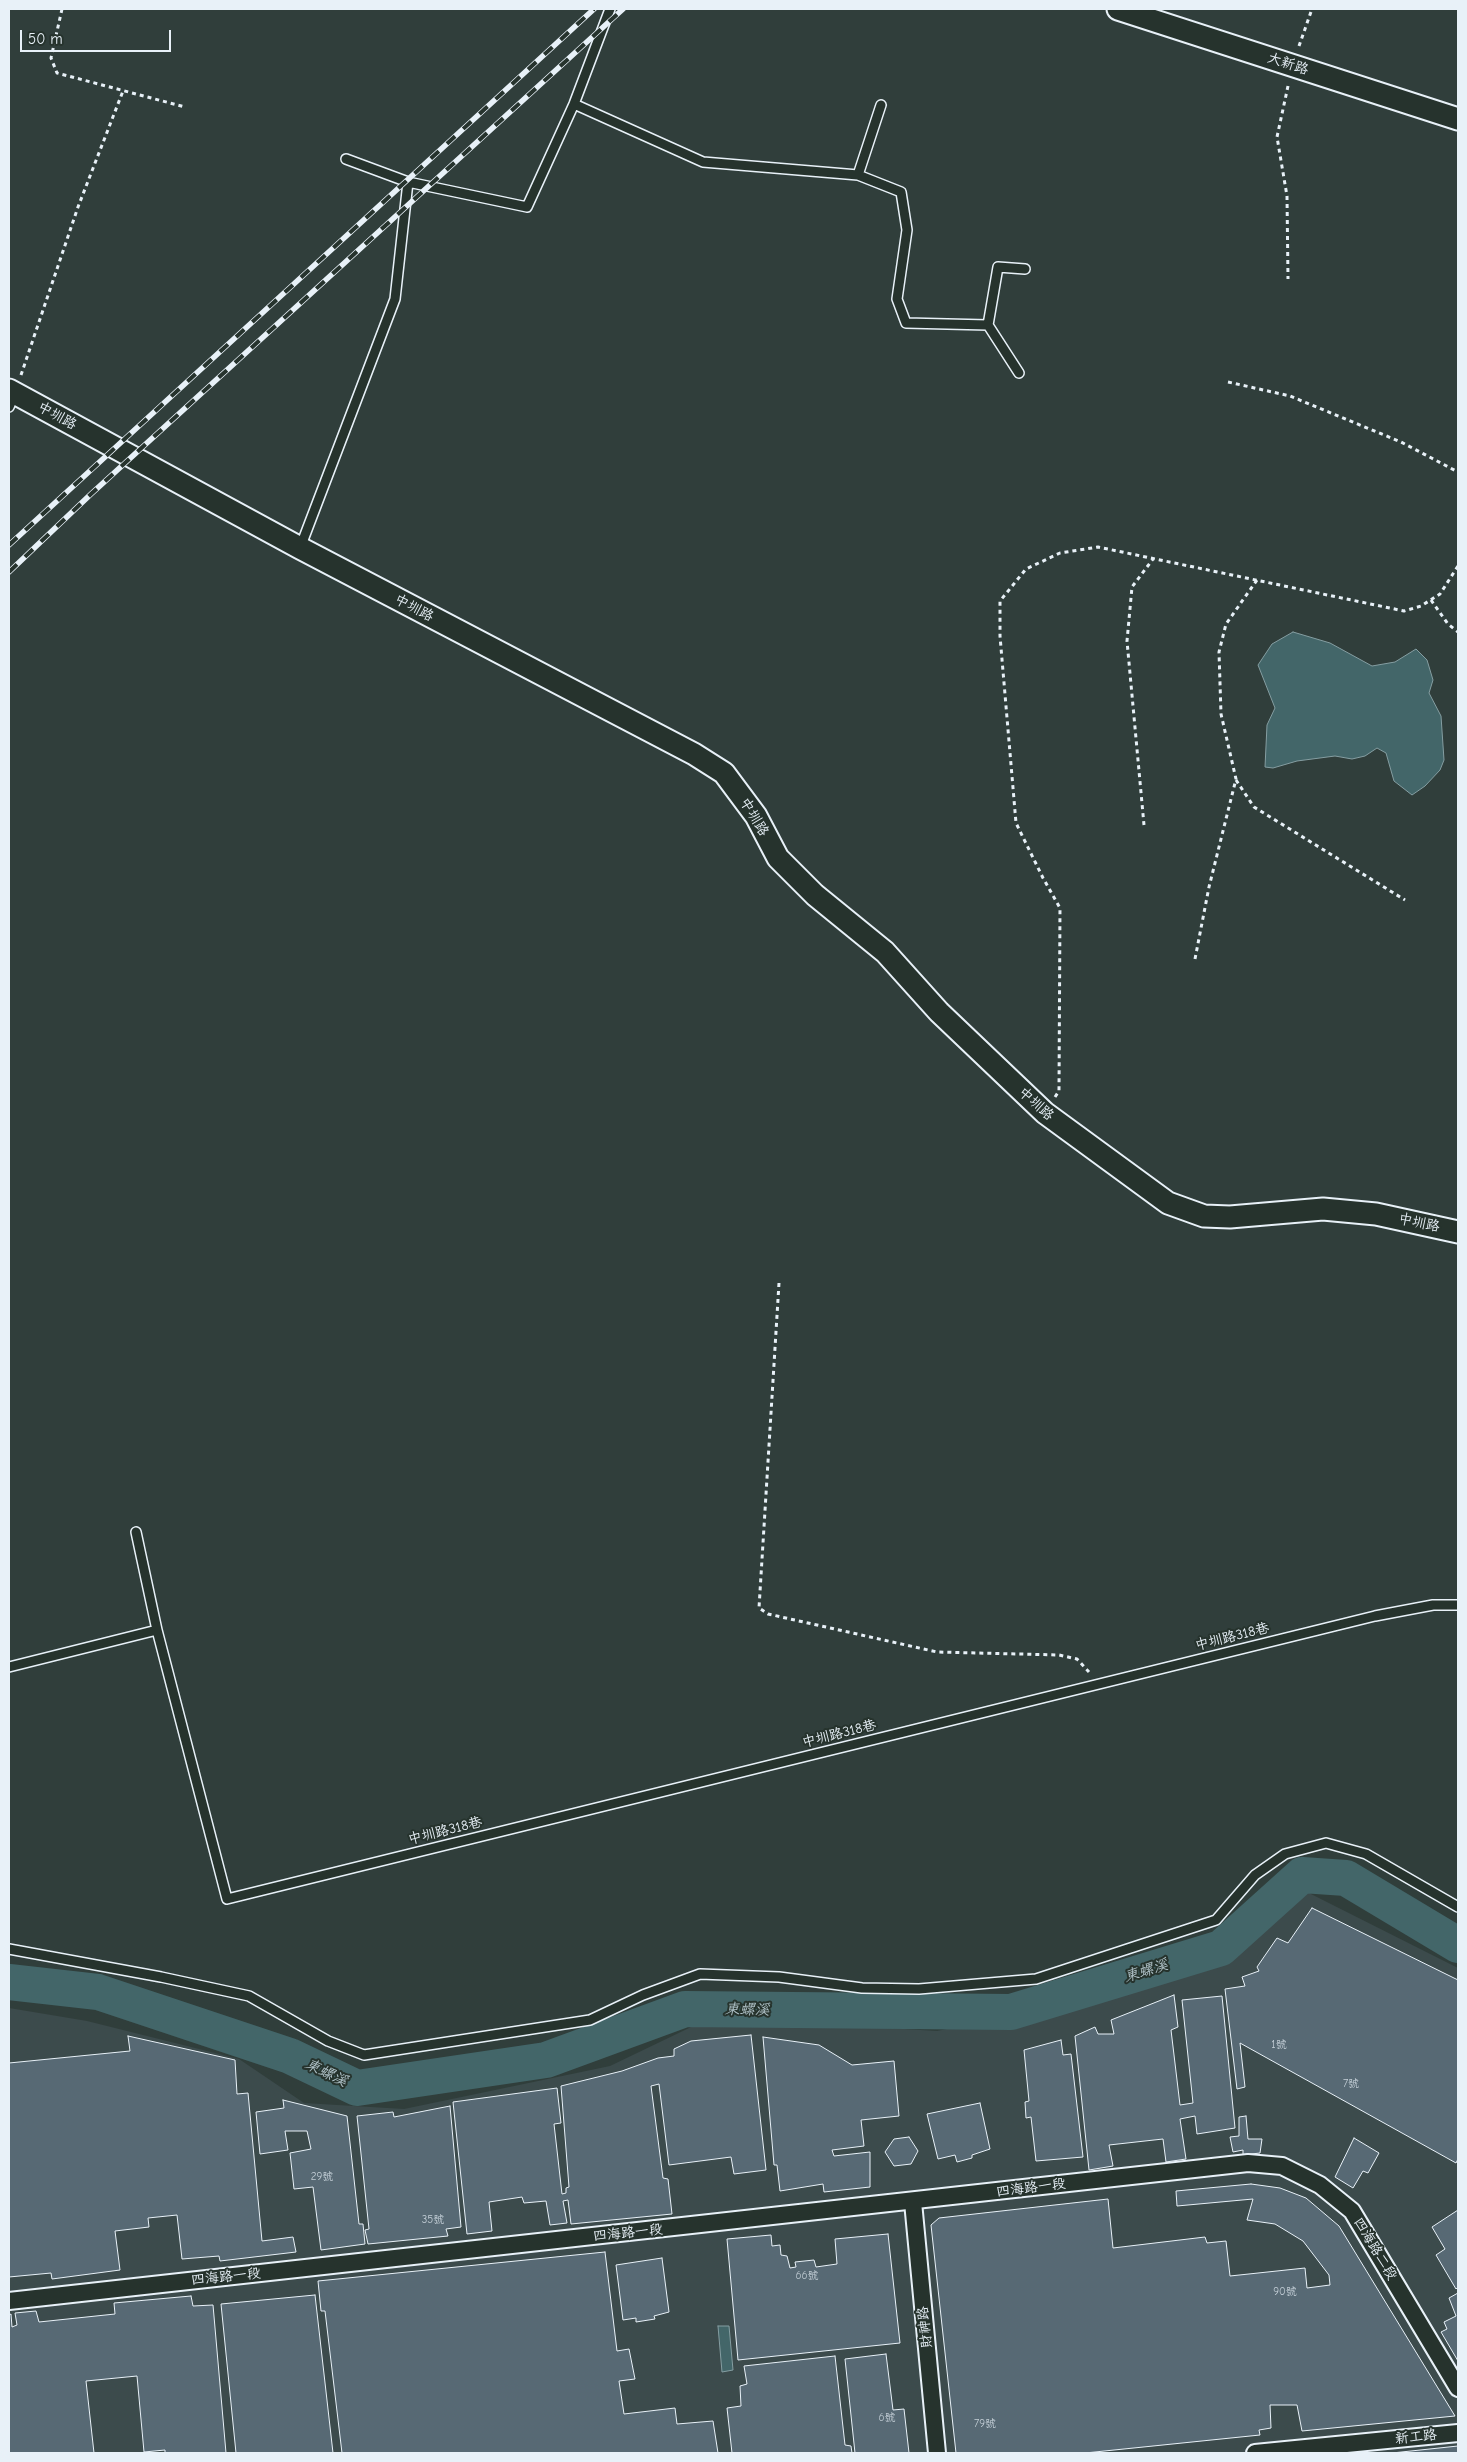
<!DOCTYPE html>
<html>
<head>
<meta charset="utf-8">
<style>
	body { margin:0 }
	#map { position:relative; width:1467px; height:2462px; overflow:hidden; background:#303e3b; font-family:"Comic Neue",sans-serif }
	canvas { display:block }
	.frame { position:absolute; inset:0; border:10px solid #e8f1f8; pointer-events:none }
	.scale { position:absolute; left:20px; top:30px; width:151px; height:22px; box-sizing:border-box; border:2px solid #e8f1f8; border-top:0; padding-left:6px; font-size:15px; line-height:18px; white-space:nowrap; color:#e8f1f8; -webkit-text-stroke:4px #26332d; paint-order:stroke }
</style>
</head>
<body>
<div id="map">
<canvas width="1467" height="2462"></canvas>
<div class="frame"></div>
<div class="scale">50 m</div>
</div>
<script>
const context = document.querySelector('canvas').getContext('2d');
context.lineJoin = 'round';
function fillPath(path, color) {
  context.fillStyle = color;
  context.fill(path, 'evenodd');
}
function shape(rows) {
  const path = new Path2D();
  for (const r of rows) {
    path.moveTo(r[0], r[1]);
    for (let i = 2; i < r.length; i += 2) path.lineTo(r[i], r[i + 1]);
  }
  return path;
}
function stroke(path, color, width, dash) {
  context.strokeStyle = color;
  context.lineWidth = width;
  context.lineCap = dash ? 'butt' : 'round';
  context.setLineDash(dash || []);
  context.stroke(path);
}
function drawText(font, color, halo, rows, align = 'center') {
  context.font = font + ' "Comic Neue","LXGW WenKai TC",sans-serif';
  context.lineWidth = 4;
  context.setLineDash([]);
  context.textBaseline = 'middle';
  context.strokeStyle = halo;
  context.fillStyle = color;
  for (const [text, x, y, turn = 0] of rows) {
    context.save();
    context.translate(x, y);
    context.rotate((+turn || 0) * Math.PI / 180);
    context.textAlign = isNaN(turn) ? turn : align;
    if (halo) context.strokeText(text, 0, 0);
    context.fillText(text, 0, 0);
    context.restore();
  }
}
fillPath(shape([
	[1305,1891,1458,1968,1458,2453,9,2453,9,2008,87,2021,239,2059,304,2103,404,2109,610,2066,712,2017,937,2031,1122,1993,1256,1939]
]), '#3c4b4c');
const water = shape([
	[1293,632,1330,643,1372,666,1395,662,1416,649,1427,660,1433,680,1429,693,1441,716,1444,760,1440,770,1425,786,1412,795,1394,781,1386,753,1377,748,1365,756,1352,759,1335,756,1297,761,1273,768,1265,767,1267,725,1275,708,1258,665,1272,644,1293,632],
	[718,2326,729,2326,733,2370,722,2372,718,2326]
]);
fillPath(water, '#436669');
stroke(water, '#859ea2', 1);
stroke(shape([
	[9,1982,98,1992,290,2056,357,2088,546,2060,685,2009,1011,2012,1221,1948,1302,1875,1346,1878,1458,1945]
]), '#436669', 36);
const building = shape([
	[1312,1908,1458,1980,1458,2159,1456,2163,1240,2043,1245,2087,1237,2089,1225,1989,1245,1986,1242,1977,1259,1971,1257,1967,1277,1938,1288,1943,1312,1908],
	[1174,1995,1178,2027,1171,2030,1180,2105,1193,2103,1182,2000,1222,1996,1235,2128,1197,2134,1195,2116,1180,2119,1186,2159,1166,2162,1163,2139,1109,2145,1113,2166,1089,2170,1075,2036,1095,2027,1098,2034,1114,2034,1111,2020,1174,1995],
	[751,2035,766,2170,734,2174,731,2157,669,2165,659,2084,651,2086,663,2178,668,2179,672,2214,571,2224,568,2200,563,2201,567,2223,550,2225,546,2201,524,2203,522,2197,489,2202,492,2231,467,2234,453,2102,557,2088,561,2123,554,2124,562,2194,566,2193,566,2188,569,2187,561,2086,622,2071,658,2058,674,2056,674,2049,691,2041,751,2035],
	[128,2036,235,2060,237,2094,248,2093,262,2241,293,2237,296,2252,220,2261,219,2256,182,2259,177,2215,148,2218,149,2227,115,2231,120,2270,52,2279,51,2273,9,2277,9,2063,130,2051,128,2036],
	[763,2037,819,2045,852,2065,894,2061,899,2116,861,2120,864,2146,832,2150,834,2156,870,2152,870,2187,824,2192,823,2184,780,2191,777,2165,774,2165,763,2037],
	[1061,2040,1063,2055,1071,2054,1083,2157,1036,2161,1031,2117,1026,2118,1025,2102,1029,2101,1024,2050,1061,2040],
	[283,2100,347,2116,359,2224,363,2224,365,2244,321,2250,313,2187,294,2189,290,2153,311,2149,307,2131,285,2131,288,2150,260,2154,256,2112,284,2108,283,2100],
	[980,2103,990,2149,972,2155,972,2158,957,2162,955,2155,938,2159,927,2114,980,2103],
	[450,2106,461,2227,446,2229,448,2236,368,2244,365,2230,369,2229,357,2116,393,2112,394,2117,450,2106],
	[1246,2116,1248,2139,1262,2139,1260,2153,1243,2155,1243,2150,1233,2152,1230,2137,1239,2136,1239,2117,1246,2116],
	[909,2137,918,2151,911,2164,894,2166,885,2152,894,2139,909,2137],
	[1354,2138,1379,2153,1368,2173,1363,2171,1353,2188,1335,2177,1354,2138],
	[1251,2184,1280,2188,1306,2198,1339,2226,1455,2416,1302,2431,1297,2405,1270,2405,1271,2428,1259,2430,1260,2435,1085,2453,956,2453,931,2225,939,2218,1108,2199,1113,2248,1205,2237,1207,2243,1226,2241,1230,2276,1305,2268,1307,2288,1330,2285,1329,2275,1303,2241,1275,2224,1247,2220,1253,2199,1177,2206,1176,2191,1251,2184],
	[1458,2210,1458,2287,1456,2289,1436,2255,1445,2249,1432,2227,1458,2210],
	[888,2234,900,2343,738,2360,727,2239,771,2235,772,2246,780,2245,781,2255,787,2256,790,2268,796,2267,795,2262,814,2260,816,2267,837,2264,835,2239,888,2234],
	[605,2252,617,2351,629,2349,635,2379,619,2381,624,2414,675,2408,677,2424,713,2421,718,2453,342,2453,325,2311,321,2311,318,2281,605,2252],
	[662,2258,669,2312,654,2316,655,2319,636,2322,636,2318,623,2320,616,2265,662,2258],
	[1458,2293,1458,2361,1441,2332,1447,2329,1444,2322,1456,2316,1449,2298,1458,2293],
	[315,2295,333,2453,236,2453,221,2304,315,2295],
	[191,2296,193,2306,213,2305,226,2453,165,2453,165,2450,144,2452,137,2376,86,2381,94,2453,9,2453,9,2315,11,2314,12,2327,17,2325,15,2313,36,2311,39,2322,115,2314,114,2303,191,2296],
	[886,2354,893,2410,904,2409,909,2453,855,2453,845,2359,886,2354],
	[835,2356,845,2445,851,2446,852,2453,732,2453,727,2408,741,2406,740,2386,747,2384,744,2366,835,2356],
	[1458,2446,1458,2453,1392,2453,1458,2446]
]);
fillPath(building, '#576974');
stroke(building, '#e8f1f8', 1);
const service = shape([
	[574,104,703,162,858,175,901,192,907,230,897,299,906,323,988,325,1019,373],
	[346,159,408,182,527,207,574,104,610,9],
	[858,175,881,105],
	[988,325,998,267,1025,269],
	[9,407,15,393],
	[300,548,395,299,408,182],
	[136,1532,157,1630],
	[9,1667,157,1630,227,1899,1375,1616,1433,1605,1458,1605],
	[9,1949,161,1977,249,1996,328,2041,364,2055,590,2020,643,1995,700,1974,779,1977,862,1988,919,1989,1036,1979,1216,1920,1255,1875,1285,1854,1326,1843,1366,1854,1458,1907]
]);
const minor = shape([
	[913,2202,937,2453],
	[9,2301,1248,2163,1282,2166,1320,2185,1352,2211,1458,2388],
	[1255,2453,1458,2433]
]);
const tertiary = shape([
	[1118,9,1458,119],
	[9,390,300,548,694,754,724,773,756,816,778,858,815,895,885,952,939,1012,1045,1113,1168,1203,1204,1216,1230,1217,1323,1209,1376,1214,1458,1232]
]);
stroke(service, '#e8f1f8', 12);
stroke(minor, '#e8f1f8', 20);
stroke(tertiary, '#e8f1f8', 25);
stroke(shape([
	[62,9,51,58,57,73,185,107],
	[1299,46,1312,9],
	[1288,86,1277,137,1287,196,1288,279],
	[21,375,78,207,123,91],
	[1228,382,1290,396,1401,442,1458,472],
	[1431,600,1448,624,1458,632],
	[1236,780,1254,807,1405,900],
	[1144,825,1127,641,1132,587,1153,559],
	[1195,959,1209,887,1236,779,1221,714,1219,652,1226,624,1257,580],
	[1055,1097,1059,1091,1060,908,1043,878,1016,823,1000,636,1000,601,1026,569,1060,553,1098,547,1404,611,1421,606,1440,594,1458,566],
	[779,1283,759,1608,768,1614,937,1652,1059,1655,1077,1659,1089,1672]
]), '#e8f1f8', 3, [4, 4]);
stroke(service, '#26332d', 9);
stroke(minor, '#26332d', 16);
stroke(tertiary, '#26332d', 21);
const rail = shape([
	[9,545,594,9],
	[9,572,91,494,623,9]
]);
stroke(rail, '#e8f1f8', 5.5);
stroke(rail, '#26332d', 4, [11]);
drawText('11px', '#c4cfd7', null, [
	["1號",1279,2045],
	["7號",1351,2084],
	["29號",322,2177],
	["35號",433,2220],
	["66號",807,2276],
	["90號",1285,2292],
	["6號",887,2418],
	["79號",985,2424]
]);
drawText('14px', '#e8f1f8', '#26332d', [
	["大新路",1288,64,18],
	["中圳路",57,416,29],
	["中圳路",414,608,28],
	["中圳路",754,817,59],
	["中圳路",1036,1104,42],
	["中圳路",1419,1223,12],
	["中圳路318巷",1232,1637,-14],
	["中圳路318巷",839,1734,-14],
	["中圳路318巷",445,1831,-14],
	["四海路一段",1031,2188,-7],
	["四海路一段",628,2233,-6],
	["四海路二段",1375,2249,59],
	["四海路一段",226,2277,-6],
	["財神路",925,2327,-96],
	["新工路",1416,2437,-6]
]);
drawText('italic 15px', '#aec0c6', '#26332d', [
	["東螺溪",1146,1971,-17],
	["東螺溪",747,2010,1],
	["東螺溪",326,2073,26]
]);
</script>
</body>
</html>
